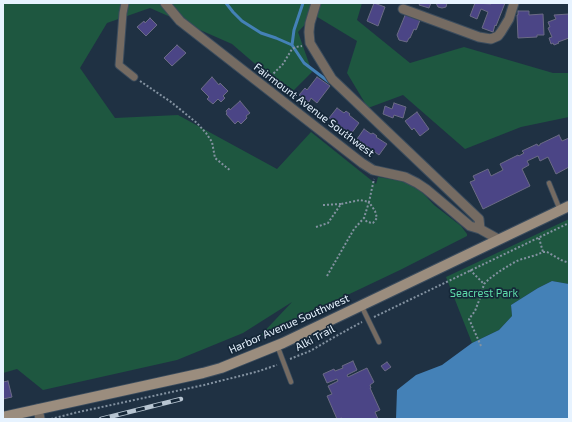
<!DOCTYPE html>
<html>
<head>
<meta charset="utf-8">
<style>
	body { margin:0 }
	#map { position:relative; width:572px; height:422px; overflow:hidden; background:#1f3143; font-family:"Exo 2",sans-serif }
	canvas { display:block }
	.frame { position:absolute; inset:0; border:4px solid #e7f3ff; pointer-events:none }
</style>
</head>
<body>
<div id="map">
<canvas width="572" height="422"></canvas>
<div class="frame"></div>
</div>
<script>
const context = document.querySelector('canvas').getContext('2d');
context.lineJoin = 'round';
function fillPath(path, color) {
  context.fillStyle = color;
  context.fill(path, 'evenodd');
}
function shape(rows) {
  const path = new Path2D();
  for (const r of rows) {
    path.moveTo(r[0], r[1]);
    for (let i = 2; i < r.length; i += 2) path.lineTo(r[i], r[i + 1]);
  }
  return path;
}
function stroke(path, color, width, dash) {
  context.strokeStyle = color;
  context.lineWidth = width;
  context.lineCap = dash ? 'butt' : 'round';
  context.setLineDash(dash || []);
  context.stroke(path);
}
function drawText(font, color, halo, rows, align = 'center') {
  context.font = font + ' "Exo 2",sans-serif';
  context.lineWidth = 3.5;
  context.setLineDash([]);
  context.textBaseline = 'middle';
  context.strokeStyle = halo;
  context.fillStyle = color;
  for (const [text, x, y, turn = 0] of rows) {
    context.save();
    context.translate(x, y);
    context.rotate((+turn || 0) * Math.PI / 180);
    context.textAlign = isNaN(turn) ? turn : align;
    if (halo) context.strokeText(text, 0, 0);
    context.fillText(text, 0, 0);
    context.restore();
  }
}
fillPath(shape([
	[3,3,362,3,357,20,410,63,464,47,553,73,569,73,569,117,521,127,465,149,403,95,368,108,347,73,357,41,314,15,298,32,312,72,290,94,232,44,150,8,107,23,80,68,115,118,178,115,277,169,311,132,376,184,378,177,403,181,419,189,434,205,461,226,467,234,467,236,400,270,259,337,292,302,243,333,177,360,43,390,17,369,3,373],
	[569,219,569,284,552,281,538,288,511,305,512,316,499,330,472,343,446,277]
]), '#1e5740');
fillPath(shape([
	[552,281,569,284,569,419,396,419,397,390,416,375,442,365,472,343,499,330,512,316,511,305,538,288]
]), '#4481b7');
stroke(shape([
	[226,3,233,12,242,21,261,33,276,38,292,45,304,63,329,82],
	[292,45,294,30,303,3]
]), '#4481b7', 3);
const building = shape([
	[374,3,385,7,378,26,367,21,374,3],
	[420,3,431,3,429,8,419,5,420,3],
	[436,3,447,3,446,7,442,8,438,7,436,3],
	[475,3,491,4,491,3,505,3,496,26,495,25,493,32,482,28,488,12,481,9,477,19,470,16,475,3],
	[518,11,529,11,529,15,543,14,544,35,537,35,537,37,518,38,517,15,518,15,518,11],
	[406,13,420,20,417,28,416,30,414,29,410,38,409,38,407,42,399,40,397,35,406,13],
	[569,14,569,38,558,42,559,43,554,45,553,43,551,44,549,38,552,37,548,28,550,27,548,22,556,19,554,15,569,14],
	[150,18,157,25,146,36,137,27,144,21,145,23,150,18],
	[177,45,186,53,172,66,164,58,177,45],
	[212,77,219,85,220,83,228,91,223,96,225,98,221,102,218,99,213,104,207,99,209,97,201,89,212,77],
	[317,77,330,86,317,103,311,98,309,102,299,95,305,88,307,90,317,77],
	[240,101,250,113,246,116,247,118,241,124,238,121,235,124,226,114,227,113,226,111,229,108,230,110,240,101],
	[394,103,406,107,403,118,394,115,393,118,383,114,385,106,392,109,394,103],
	[337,108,344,113,346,111,350,114,349,115,359,123,351,134,329,118,337,108],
	[417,112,429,129,420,136,414,128,412,130,405,121,417,112],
	[364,129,371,134,373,133,377,136,376,137,387,144,379,155,357,139,364,129],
	[559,135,562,141,569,138,569,167,556,174,548,157,540,161,538,156,527,161,529,165,522,169,530,186,483,209,470,182,475,180,473,176,488,169,491,176,503,170,500,164,518,155,519,156,524,153,522,151,537,144,538,146,540,145,540,144,559,135],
	[353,361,357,370,347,375,348,377,367,368,374,382,370,385,371,388,370,388,380,410,375,412,378,419,342,419,342,418,337,419,327,396,332,394,328,386,338,381,337,379,327,383,323,374,334,369,335,371,343,368,342,366,353,361],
	[387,362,391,367,385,371,381,366,387,362],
	[8,381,12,397,3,399,3,382,8,381]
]);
fillPath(building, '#4b4586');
stroke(building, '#6b6b85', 1);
const service = shape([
	[549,183,560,210],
	[361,305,379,342],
	[277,345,291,382]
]);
const pedestrian = shape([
	[125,3,123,13,119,65,134,77]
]);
const minor = shape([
	[165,3,180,21,362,163,373,170,405,177,417,183,426,189,470,226,480,229,498,239],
	[316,3,310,23,309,32,310,43,332,79,479,219,480,229],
	[403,9,479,37,491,39,498,36,501,32,509,19,514,3],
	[38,409,40,419]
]);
const secondary = shape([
	[3,417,203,373,221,368,283,343,569,206]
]);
stroke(service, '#3b4c5d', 6);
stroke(pedestrian, '#3b4c5d', 9);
stroke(minor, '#3b4c5d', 11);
stroke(secondary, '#3b4c5d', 12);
stroke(shape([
	[267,78,273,74,283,64,292,49,296,47,302,46],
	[140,81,171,102,197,123,206,133,212,142,215,158,231,171],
	[323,205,341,204],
	[316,227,328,223,341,204,360,200,369,202,364,218,367,222,373,223,377,218,375,211,369,202,374,179],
	[539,238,543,252],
	[470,270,484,284],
	[327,276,354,229,364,218],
	[374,317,569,223],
	[481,346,469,319,475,311,480,298,484,284,489,279,500,271,513,263,519,260,536,255,543,252,547,252,561,260,569,263],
	[290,359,310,351,347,330,362,322],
	[51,419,74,413,204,385,256,372,277,365]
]), '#8392a1', 2, [2, 2]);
stroke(service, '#756b62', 4.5);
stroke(pedestrian, '#756b62', 7);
stroke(minor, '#756b62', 9);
stroke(secondary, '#9b8d7e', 10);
const rail = shape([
	[101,419,181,399]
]);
stroke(rail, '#b7c5d2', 4.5);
stroke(rail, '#152738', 3, [9]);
drawText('11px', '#e7f3ff', '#152738', [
	["Fairmount Avenue Southwest",314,110,37],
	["Harbor Avenue Southwest",289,324,-24],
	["Alki Trail",315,338,-28]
]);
drawText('11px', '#5edcaa', '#152738', [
	["Seacrest Park",484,293]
]);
</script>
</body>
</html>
